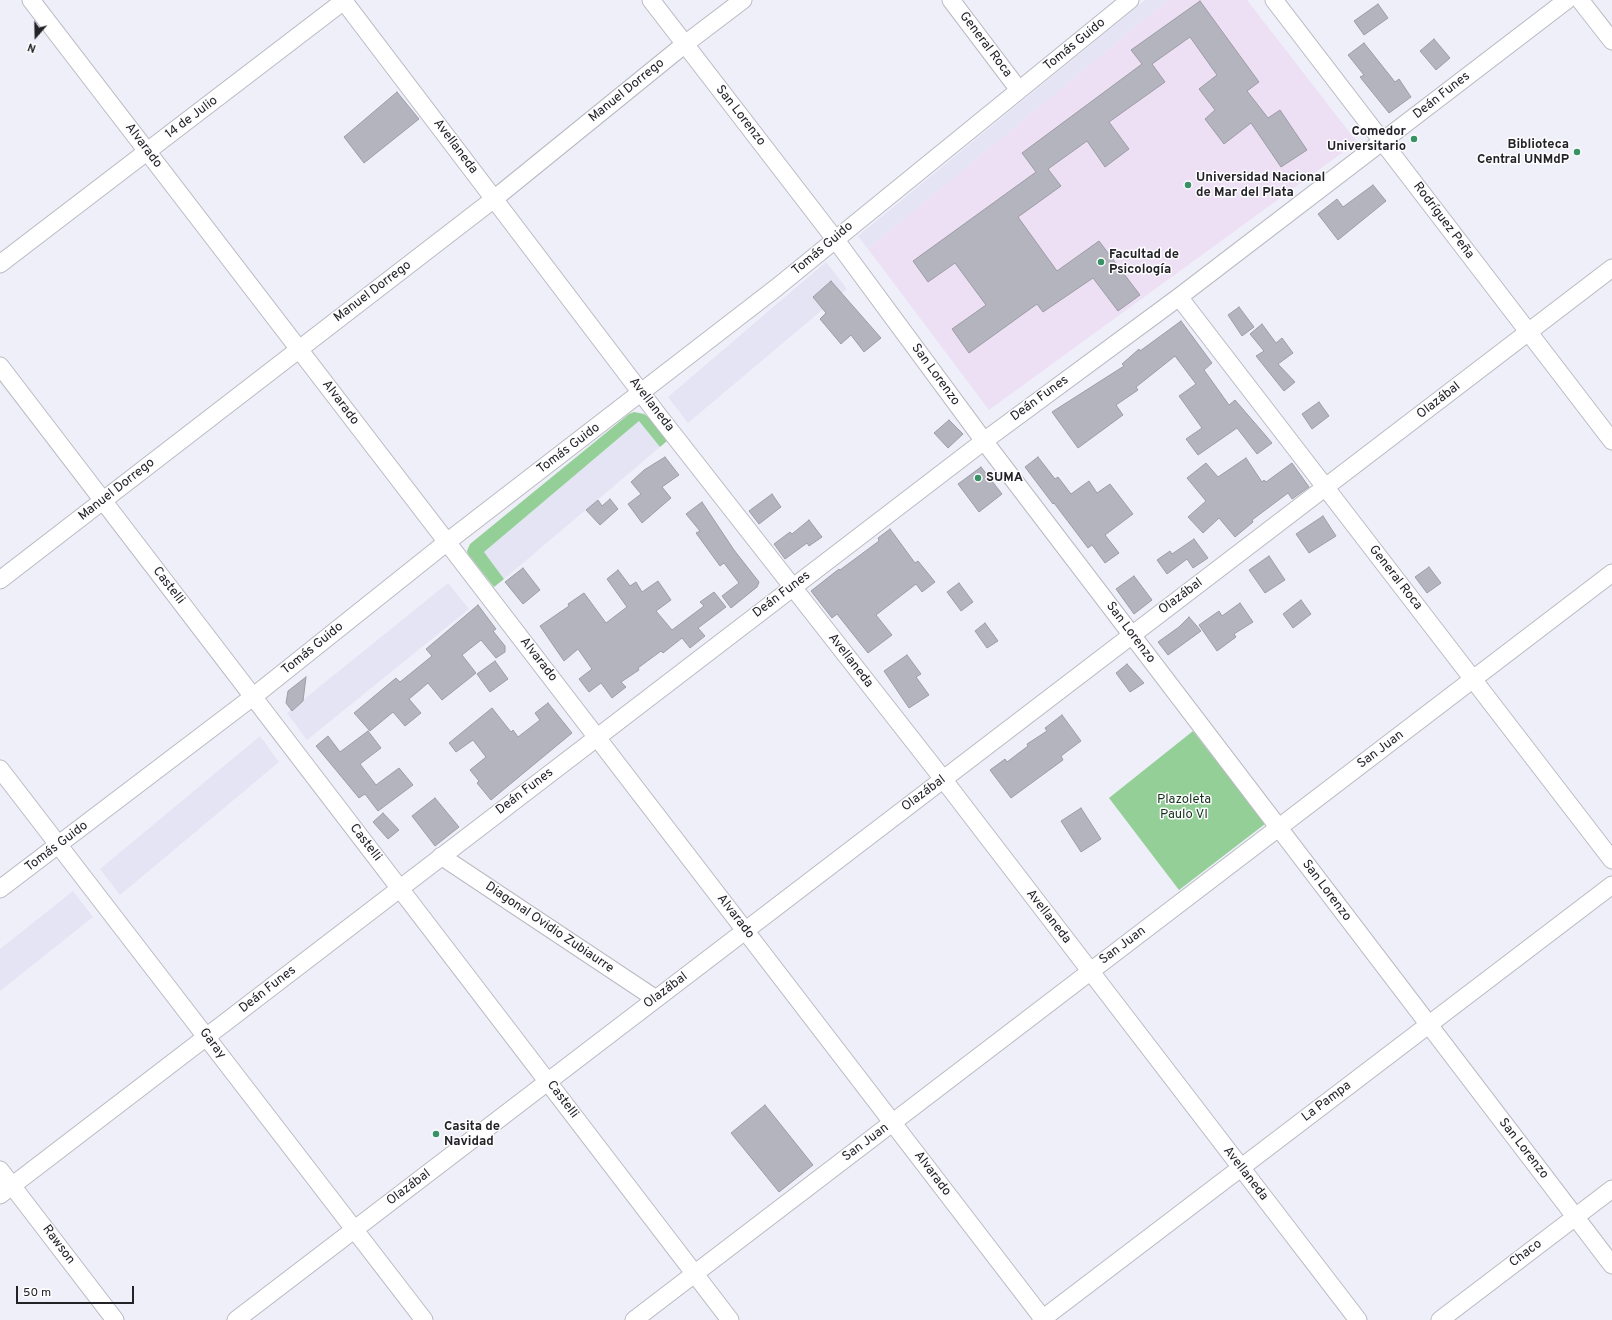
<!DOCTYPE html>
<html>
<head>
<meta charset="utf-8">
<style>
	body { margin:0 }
	#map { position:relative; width:1612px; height:1320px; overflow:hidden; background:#eeeff9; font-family:Overpass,sans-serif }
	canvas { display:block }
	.north { position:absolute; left:16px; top:16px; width:40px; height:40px; -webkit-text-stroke:3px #fdfdff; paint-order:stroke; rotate:200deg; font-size:11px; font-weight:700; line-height:16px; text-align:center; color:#232327 }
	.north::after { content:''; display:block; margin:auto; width:14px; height:18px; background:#232327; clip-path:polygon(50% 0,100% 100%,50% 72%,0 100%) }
	.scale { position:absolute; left:16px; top:1286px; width:118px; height:18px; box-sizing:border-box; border:2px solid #232327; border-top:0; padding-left:5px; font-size:12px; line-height:14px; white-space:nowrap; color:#232327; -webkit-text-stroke:3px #fdfdff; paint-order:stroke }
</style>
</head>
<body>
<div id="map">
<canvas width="1612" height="1320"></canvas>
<div class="north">N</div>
<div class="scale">50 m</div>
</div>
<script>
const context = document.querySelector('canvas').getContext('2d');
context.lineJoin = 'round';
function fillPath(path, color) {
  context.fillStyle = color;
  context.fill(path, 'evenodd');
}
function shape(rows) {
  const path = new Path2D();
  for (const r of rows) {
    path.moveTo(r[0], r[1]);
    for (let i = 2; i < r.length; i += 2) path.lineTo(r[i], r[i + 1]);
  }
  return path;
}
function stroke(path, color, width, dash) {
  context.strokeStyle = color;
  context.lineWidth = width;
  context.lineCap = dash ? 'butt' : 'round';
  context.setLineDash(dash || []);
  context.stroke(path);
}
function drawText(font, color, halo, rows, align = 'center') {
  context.font = font + ' Overpass,sans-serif';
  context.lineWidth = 3;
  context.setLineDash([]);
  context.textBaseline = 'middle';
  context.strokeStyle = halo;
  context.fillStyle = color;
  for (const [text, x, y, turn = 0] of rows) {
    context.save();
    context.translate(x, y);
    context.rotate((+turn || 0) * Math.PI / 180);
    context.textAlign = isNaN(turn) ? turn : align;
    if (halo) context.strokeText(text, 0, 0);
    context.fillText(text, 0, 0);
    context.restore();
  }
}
fillPath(shape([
	[1145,0,1168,0,868,249,858,236],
	[826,262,847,289,688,423,668,397],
	[639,421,660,447,504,579,484,552],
	[448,583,469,609,307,740,287,713],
	[260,736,279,762,120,895,100,869],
	[73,891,93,917,0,991,0,949]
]), '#e4e4f5');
fillPath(shape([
	[1168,0,1247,0,1357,142,989,410,868,249]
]), '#ede0f5');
fillPath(shape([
	[634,412,644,414,648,417,667,441,660,447,639,421,484,552,504,579,494,587,468,554,467,551,470,544,629,414],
	[1193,731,1265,824,1179,890,1109,798]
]), '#93cf97');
const building = shape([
	[1200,1,1259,82,1247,91,1268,118,1280,110,1307,150,1281,167,1251,123,1224,144,1205,119,1215,110,1199,89,1217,75,1190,37,1152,64,1165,82,1109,122,1129,149,1105,167,1087,141,1048,169,1061,186,1018,217,1057,271,1099,241,1140,295,1118,311,1093,278,1043,312,1037,304,969,353,952,329,986,305,955,263,928,282,913,261,1036,172,1022,153,1142,64,1131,50,1200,1],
	[1378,4,1388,18,1364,35,1354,21,1378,4],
	[1434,39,1450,58,1436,70,1420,51,1434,39],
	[1364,43,1395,82,1399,79,1411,97,1389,113,1360,77,1364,75,1348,55,1364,43],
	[397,92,419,119,364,163,344,137,397,92],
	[1373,185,1386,201,1338,240,1318,214,1337,199,1343,207,1373,185],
	[831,281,881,338,864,352,851,335,841,344,820,319,826,313,813,297,831,281],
	[1239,307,1254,327,1242,336,1228,315,1239,307],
	[1181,321,1212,363,1204,370,1229,405,1235,400,1272,443,1257,454,1237,428,1198,455,1186,439,1202,428,1179,396,1196,384,1175,356,1136,387,1138,390,1116,405,1123,415,1078,448,1052,412,1124,366,1122,364,1139,349,1140,351,1181,321],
	[1262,324,1276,343,1282,338,1293,353,1278,364,1295,382,1284,391,1256,356,1264,351,1250,334,1262,324],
	[1319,402,1329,416,1312,429,1302,414,1319,402],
	[949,420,963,434,948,448,934,433,949,420],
	[665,457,679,475,662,487,671,498,642,523,628,504,641,494,631,482,644,470,665,457],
	[1038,457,1055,479,1058,477,1071,494,1089,481,1097,493,1110,484,1133,514,1105,535,1119,553,1105,563,1092,545,1088,548,1054,503,1053,504,1025,467,1038,457],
	[1246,458,1262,482,1264,480,1266,482,1292,463,1309,487,1292,499,1288,493,1252,520,1253,522,1235,537,1219,518,1203,533,1188,517,1206,501,1187,478,1206,463,1218,477,1246,458],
	[981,467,1002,494,979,512,958,484,981,467],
	[772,494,781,507,759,524,749,511,772,494],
	[610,499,618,509,600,525,586,510,598,500,602,506,610,499],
	[702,502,734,550,759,582,757,587,731,608,722,596,739,583,724,563,720,566,696,533,700,531,686,514,702,502],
	[1323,516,1336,536,1309,553,1296,534,1323,516],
	[809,520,822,537,809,546,807,543,785,559,774,544,790,532,792,534,809,520],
	[890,529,915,563,918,561,935,582,922,592,916,584,876,615,892,635,868,653,837,614,832,618,811,591,839,569,840,570,879,541,878,538,890,529],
	[1194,539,1208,558,1193,568,1187,559,1167,574,1157,560,1170,551,1172,554,1194,539],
	[1269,556,1285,580,1265,593,1249,570,1269,556],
	[1429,567,1441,583,1427,593,1415,577,1429,567],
	[523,568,540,590,523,604,505,582,523,568],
	[618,570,630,586,636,582,642,592,658,581,671,600,656,611,672,630,704,606,700,602,714,592,726,607,698,628,705,636,690,648,682,638,663,653,661,651,638,668,639,670,621,682,626,687,612,698,601,683,589,692,579,679,592,669,578,649,564,661,540,626,569,606,568,604,584,593,606,623,627,607,607,579,618,570],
	[1134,576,1152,600,1134,614,1116,589,1134,576],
	[959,583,973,602,961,611,947,592,959,583],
	[1301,600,1311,614,1293,628,1283,614,1301,600],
	[1240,603,1253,622,1234,634,1236,637,1217,651,1199,625,1219,611,1222,616,1240,603],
	[478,605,496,629,493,631,505,646,505,652,496,658,481,640,462,655,476,673,442,700,428,683,409,699,421,713,405,726,393,712,370,731,354,713,396,678,400,682,432,656,426,649,478,605],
	[1189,617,1201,631,1168,655,1158,642,1179,627,1189,617],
	[985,623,998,641,987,648,975,631,985,623],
	[907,655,921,674,916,677,929,695,909,708,884,671,907,655],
	[495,661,508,679,490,692,477,674,495,661],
	[1127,664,1144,683,1130,692,1116,673,1127,664],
	[306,677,303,701,292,711,286,703,288,691,306,677],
	[548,703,572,733,491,800,477,783,479,781,470,770,486,757,473,740,456,752,449,743,492,708,511,732,513,730,518,737,540,720,535,713,548,703],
	[1062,715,1081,741,1061,756,1063,760,1011,798,990,770,1005,759,1007,762,1028,746,1027,744,1047,731,1045,728,1062,715],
	[368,731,381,748,360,764,376,785,399,768,413,785,378,811,365,794,359,798,316,746,328,736,340,752,368,731],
	[435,798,459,827,435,846,412,816,435,798],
	[1081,808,1101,839,1081,852,1061,821,1081,808],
	[383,813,399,830,388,839,373,822,383,813],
	[765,1105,813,1165,779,1192,731,1133,765,1105]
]);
fillPath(building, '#b4b4be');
stroke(building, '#9d9da6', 1);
const minor = shape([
	[31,0,1044,1320],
	[343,0,658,415,943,779,1358,1320],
	[651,0,835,239,984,441,1612,1265],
	[951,0,1019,90],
	[1274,0,1612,441],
	[1580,0,1612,41],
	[0,264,345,0],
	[1179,297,1612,860],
	[0,366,730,1320],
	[0,580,494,199,685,44,743,0],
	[0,769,424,1320],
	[441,856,656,999],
	[0,889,254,696,447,542,776,288,1130,0],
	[0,1170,115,1320],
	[0,1195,984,441,1179,297,1567,0],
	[236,1320,1612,268],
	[634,1320,1612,573],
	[1041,1320,1612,885],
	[1440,1320,1612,1189]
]);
stroke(minor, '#babac3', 19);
stroke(minor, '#fff', 17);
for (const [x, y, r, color] of [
	[1414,139,4,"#399166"],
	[1577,152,4,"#399166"],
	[1188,185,4,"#399166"],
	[1101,262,4,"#399166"],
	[978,478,4,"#399166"],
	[436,1134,4,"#399166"]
]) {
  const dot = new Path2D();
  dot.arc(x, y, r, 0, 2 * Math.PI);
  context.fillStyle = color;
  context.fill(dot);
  stroke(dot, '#fdfdff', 1.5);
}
drawText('13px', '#232327', '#fdfdff', [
	["General Roca",985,45,53],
	["Tomás Guido",1075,45,-39],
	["Manuel Dorrego",627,91,-39],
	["Deán Funes",1442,96,-38],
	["San Lorenzo",740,116,52],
	["14 de Julio",192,118,-37],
	["Alvarado",143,146,53],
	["Avellaneda",455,147,53],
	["Rodríguez Peña",1443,221,53],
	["Tomás Guido",823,249,-40],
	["Manuel Dorrego",373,292,-37],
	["San Lorenzo",935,375,54],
	["Deán Funes",1040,399,-36],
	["Olazábal",1439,401,-38],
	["Alvarado",340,403,53],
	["Avellaneda",651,405,52],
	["Tomás Guido",569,449,-37],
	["Manuel Dorrego",117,490,-38],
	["General Roca",1395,578,52],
	["Castelli",168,586,52],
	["Deán Funes",782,595,-37],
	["Olazábal",1181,597,-37],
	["San Lorenzo",1130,633,53],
	["Tomás Guido",313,649,-39],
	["Alvarado",538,660,52],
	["Avellaneda",850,661,52],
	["San Juan",1381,750,-37],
	["Deán Funes",525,792,-37],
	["Olazábal",924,794,-37],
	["Castelli",365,843,52],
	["Tomás Guido",57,847,-37],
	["San Lorenzo",1326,891,53],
	["Alvarado",735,917,52],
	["Avellaneda",1048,917,52],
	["Diagonal Ovidio Zubiaurre",549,928,34],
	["San Juan",1123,946,-37],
	["Deán Funes",268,990,-38],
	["Olazábal",666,991,-37],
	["Garay",212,1044,53],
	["Castelli",562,1100,53],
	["La Pampa",1327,1102,-37],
	["San Juan",866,1143,-37],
	["San Lorenzo",1523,1149,52],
	["Alvarado",932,1174,53],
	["Avellaneda",1245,1174,52],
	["Olazábal",409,1188,-37],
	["Rawson",58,1245,53],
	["Chaco",1526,1254,-37]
]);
drawText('bold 13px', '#232327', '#fdfdff', [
	["Comedor",1406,132,"right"],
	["Universitario",1406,147,"right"],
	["Biblioteca",1569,145,"right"],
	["Central UNMdP",1569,160,"right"],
	["Universidad Nacional",1196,178],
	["de Mar del Plata",1196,193],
	["Facultad de",1109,255],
	["Psicología",1109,270],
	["SUMA",986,478],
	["Casita de",444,1127],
	["Navidad",444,1142]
], 'left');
drawText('13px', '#123217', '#fdfdff', [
	["Plazoleta",1184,800],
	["Paulo VI",1184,815]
]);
</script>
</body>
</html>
